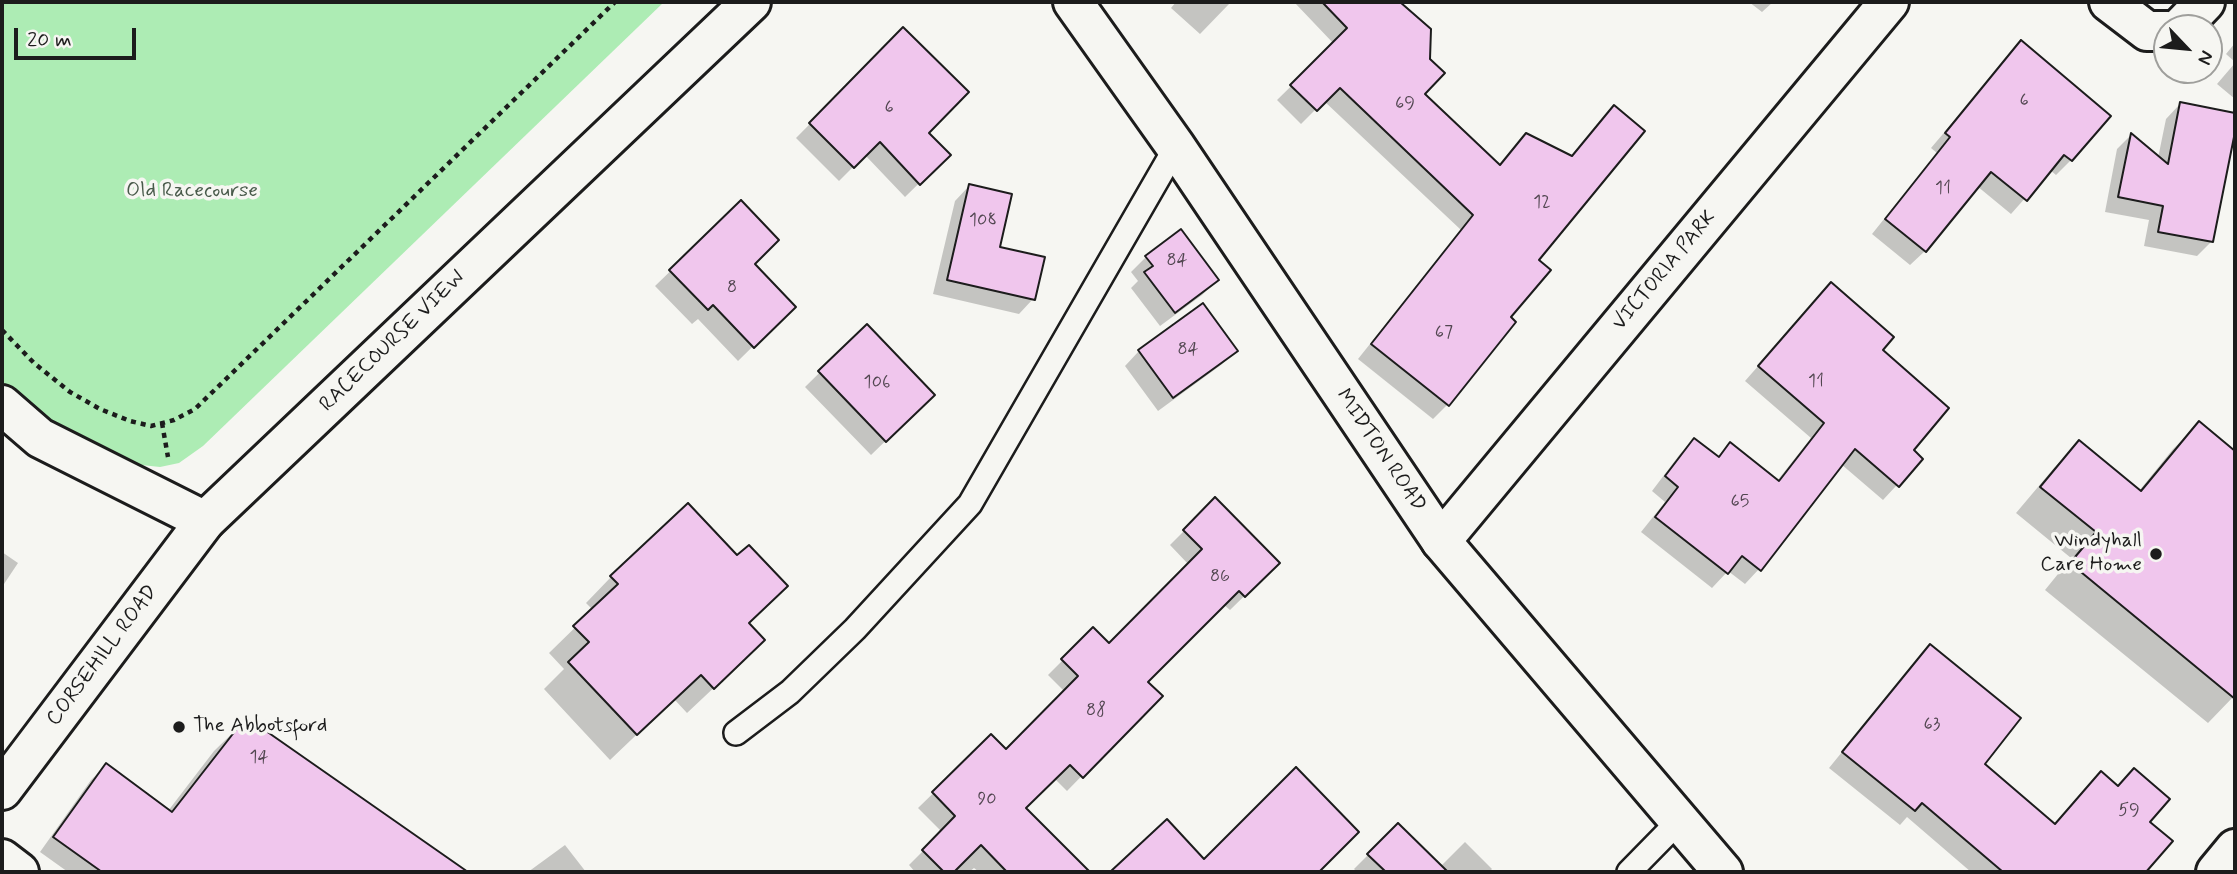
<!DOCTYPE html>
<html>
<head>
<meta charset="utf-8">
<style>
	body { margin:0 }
	#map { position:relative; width:2237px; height:874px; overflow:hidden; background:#f6f6f2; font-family:Mynerve,sans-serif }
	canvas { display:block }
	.frame { position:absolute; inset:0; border:4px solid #1c1c1c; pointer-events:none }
	.north { position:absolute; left:2153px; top:14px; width:70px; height:70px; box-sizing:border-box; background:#f6f6f2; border:2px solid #9f9f9c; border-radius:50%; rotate:116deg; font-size:19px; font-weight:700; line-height:28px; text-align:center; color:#1c1c1c }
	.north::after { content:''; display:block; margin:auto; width:24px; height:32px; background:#1c1c1c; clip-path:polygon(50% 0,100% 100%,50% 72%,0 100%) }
	.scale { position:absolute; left:14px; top:28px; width:122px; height:32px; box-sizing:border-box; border:4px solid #1c1c1c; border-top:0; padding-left:9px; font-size:21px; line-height:24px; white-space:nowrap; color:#1c1c1c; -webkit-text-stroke:5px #f6f6f2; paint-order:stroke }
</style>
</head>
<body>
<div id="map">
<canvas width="2237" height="874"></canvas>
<div class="frame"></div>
<div class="north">N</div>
<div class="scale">20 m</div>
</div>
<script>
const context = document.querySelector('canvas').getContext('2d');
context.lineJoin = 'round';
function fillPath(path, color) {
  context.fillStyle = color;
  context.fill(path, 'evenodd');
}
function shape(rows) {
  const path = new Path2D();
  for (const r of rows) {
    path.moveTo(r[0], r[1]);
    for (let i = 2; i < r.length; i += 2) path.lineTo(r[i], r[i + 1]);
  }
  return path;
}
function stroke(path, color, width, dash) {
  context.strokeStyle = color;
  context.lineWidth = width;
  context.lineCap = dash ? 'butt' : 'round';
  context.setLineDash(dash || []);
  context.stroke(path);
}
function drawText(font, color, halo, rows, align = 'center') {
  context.font = font + ' Mynerve,sans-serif';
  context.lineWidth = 7;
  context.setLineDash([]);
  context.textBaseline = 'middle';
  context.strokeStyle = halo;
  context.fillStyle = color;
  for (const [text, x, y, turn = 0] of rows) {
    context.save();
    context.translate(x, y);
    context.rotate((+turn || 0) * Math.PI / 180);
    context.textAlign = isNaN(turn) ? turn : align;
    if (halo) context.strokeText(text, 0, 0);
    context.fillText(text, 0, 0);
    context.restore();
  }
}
fillPath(shape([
	[2,2,664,2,203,446,179,463,160,467,132,464,48,424,2,385]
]), '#adecb4');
fillPath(shape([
	[1176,2,1231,2,1200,34,1171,8],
	[1294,2,1398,2,1429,30,1422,94,1499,167,1513,150,1571,157,1614,107,1509,318,1514,322,1447,405,1433,419,1358,359,1461,230,1324,101,1301,124,1277,100,1334,44],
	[1749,2,1773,2,1762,12],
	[903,30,926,133,948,155,905,197,865,155,839,181,796,138],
	[2021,42,2108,116,2071,160,2056,175,2050,170,2011,214,1977,186,1925,251,1910,265,1872,234,1937,153,1931,148],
	[2235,43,2235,62,2226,54],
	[2235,63,2235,99,2217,84],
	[2180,104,2235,115,2212,241,2197,256,2144,246,2149,220,2105,212,2117,149,2131,135,2158,158,2166,119],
	[969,186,998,248,1033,299,1019,314,933,294,955,201],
	[741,203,753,264,793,307,738,361,698,319,692,324,655,286],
	[1181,232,1217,280,1202,295,1160,326,1131,288,1138,281,1131,272,1146,257],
	[1817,299,1880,351,1911,450,1921,459,1883,500,1841,464,1759,569,1745,584,1728,571,1712,588,1641,532,1665,502,1652,491,1680,454,1694,440,1717,457,1730,444,1777,481,1811,438,1745,381],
	[867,326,933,395,871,455,805,387],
	[1139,351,1236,351,1221,365,1158,411,1125,366],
	[2199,424,2235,453,2235,474,2217,497,2235,512,2235,695,2208,723,2045,590,2071,558,2016,513,2054,468,2079,443,2139,491,2173,449],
	[1215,500,1278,563,1230,610,1223,604,1145,682,1160,696,1067,791,1054,778,1024,808,1087,872,979,872,974,868,969,872,915,872,909,865,942,832,918,808,991,737,1006,752,1065,692,1048,675,1079,644,1109,645,1189,565,1170,545],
	[2,552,18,563,2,587],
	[611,577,747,624,737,666,687,713,674,699,610,760,544,689,564,669,549,653,593,610,586,603],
	[1930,647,1983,764,2054,825,2101,773,2117,787,2148,822,2171,841,2144,872,1971,872,1907,817,1900,825,1829,768,1916,661],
	[246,720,427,845,407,872,68,872,40,852,91,780,106,765,168,811,214,751],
	[1296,770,1357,832,1316,872,1193,872],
	[1398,825,1440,867,1465,842,1492,869,1489,872,1357,872,1354,869],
	[565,845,586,872,528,872]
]), '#0003');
const building = shape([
	[1322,2,1400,2,1431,29,1430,59,1445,73,1425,94,1500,165,1526,133,1572,156,1614,105,1645,131,1539,260,1551,270,1511,317,1516,322,1449,406,1371,344,1473,215,1340,88,1317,111,1290,85,1347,28,1322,2],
	[903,27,969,92,929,133,951,155,920,185,880,142,854,168,809,123,903,27],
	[2021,40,2111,116,2072,161,2064,155,2027,201,1991,172,1926,252,1885,219,1950,137,1945,133,2021,40],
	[2180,102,2235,113,2235,132,2213,242,2158,232,2163,206,2118,197,2131,133,2168,164,2180,102],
	[969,184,1012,194,1000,247,1045,257,1035,300,947,280,969,184],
	[741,200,779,240,755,264,796,307,754,348,713,305,708,310,669,270,741,200],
	[1181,229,1219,280,1175,313,1144,272,1153,266,1145,256,1181,229],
	[1831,282,1894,337,1883,350,1949,408,1914,450,1923,459,1899,487,1855,449,1761,571,1742,556,1728,574,1655,517,1678,487,1665,476,1694,438,1719,457,1730,442,1779,481,1824,423,1758,366,1831,282],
	[1203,303,1238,351,1173,398,1138,350,1203,303],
	[867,324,935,395,886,442,818,371,867,324],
	[2199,421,2235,451,2235,699,2070,563,2096,532,2040,487,2079,440,2141,491,2199,421],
	[1215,497,1280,563,1245,597,1239,591,1148,682,1163,696,1083,778,1070,765,1026,808,1090,872,1007,872,981,845,954,872,944,872,922,850,955,816,932,792,991,734,1006,749,1078,676,1061,659,1093,627,1109,643,1202,549,1183,530,1215,497],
	[688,503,737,555,749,545,788,586,749,623,765,640,714,689,701,675,637,735,568,662,589,642,573,626,618,584,610,576,688,503],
	[1930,644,2021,718,1985,764,2055,824,2101,771,2118,786,2134,768,2170,799,2150,822,2173,841,2146,872,2003,872,1922,803,1915,811,1842,752,1930,644],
	[246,717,468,872,102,872,53,837,106,763,172,812,246,717],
	[1296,767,1359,832,1319,872,1110,872,1167,819,1204,859,1296,767],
	[1398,823,1448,872,1386,872,1367,854,1398,823]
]);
fillPath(building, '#f0c6ed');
stroke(building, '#1c1c1c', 2);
const lane = shape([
	[736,733,790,692,855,629,970,504,1176,147],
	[1629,872,1678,822]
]);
const street = shape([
	[2109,2,2147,31,2167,31],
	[2180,28,2205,2],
	[2,405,40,438,205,521],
	[1441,541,1889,2],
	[2,859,19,872],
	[2216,872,2235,849]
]);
const secondary = shape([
	[1073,2,1176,147,1441,541,1723,872],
	[2,790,205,521,751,2]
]);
stroke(lane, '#1c1c1c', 28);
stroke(street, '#1c1c1c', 44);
stroke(secondary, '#1c1c1c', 44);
stroke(shape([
	[2,330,34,363,70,392,100,409,130,421,151,426,174,420,195,409,615,2],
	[162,423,168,457]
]), '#1c1c1c', 4.5, [5, 5]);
stroke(lane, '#f6f6f2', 23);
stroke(street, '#f6f6f2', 38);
stroke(secondary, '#f6f6f2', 38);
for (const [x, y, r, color] of [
	[2156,554,7,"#1c1c1c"],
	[179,727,7,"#1c1c1c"]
]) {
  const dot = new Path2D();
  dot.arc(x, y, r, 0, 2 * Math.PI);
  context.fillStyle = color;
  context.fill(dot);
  stroke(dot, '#f6f6f2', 2.5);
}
drawText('18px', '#514650', null, [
	["6",2024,101],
	["69",1405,104],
	["6",889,108],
	["11",1943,189],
	["12",1542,203],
	["108",983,221],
	["84",1177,261],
	["8",732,288],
	["67",1444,333],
	["84",1188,350],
	["11",1816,382],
	["106",877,383],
	["65",1740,502],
	["86",1220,577],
	["88",1096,711],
	["63",1932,725],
	["14",259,758],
	["90",987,800],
	["59",2129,811]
]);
drawText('21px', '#485a4a', '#f6f6f2', [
	["Old Racecourse",192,192]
]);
drawText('21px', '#1c1c1c', '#f6f6f2', [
	["VICTORIA PARK",1665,271,-50],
	["RACECOURSE VIEW",393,342,-44],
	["MIDTON ROAD",1380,451,56],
	["CORSEHILL ROAD",103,656,-53]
]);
drawText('21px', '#1c1c1c', '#f6f6f2', [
	["Windyhall",2142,542],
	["Care Home",2142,566],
	["The Abbotsford",193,727,"left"]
], 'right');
</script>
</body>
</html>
